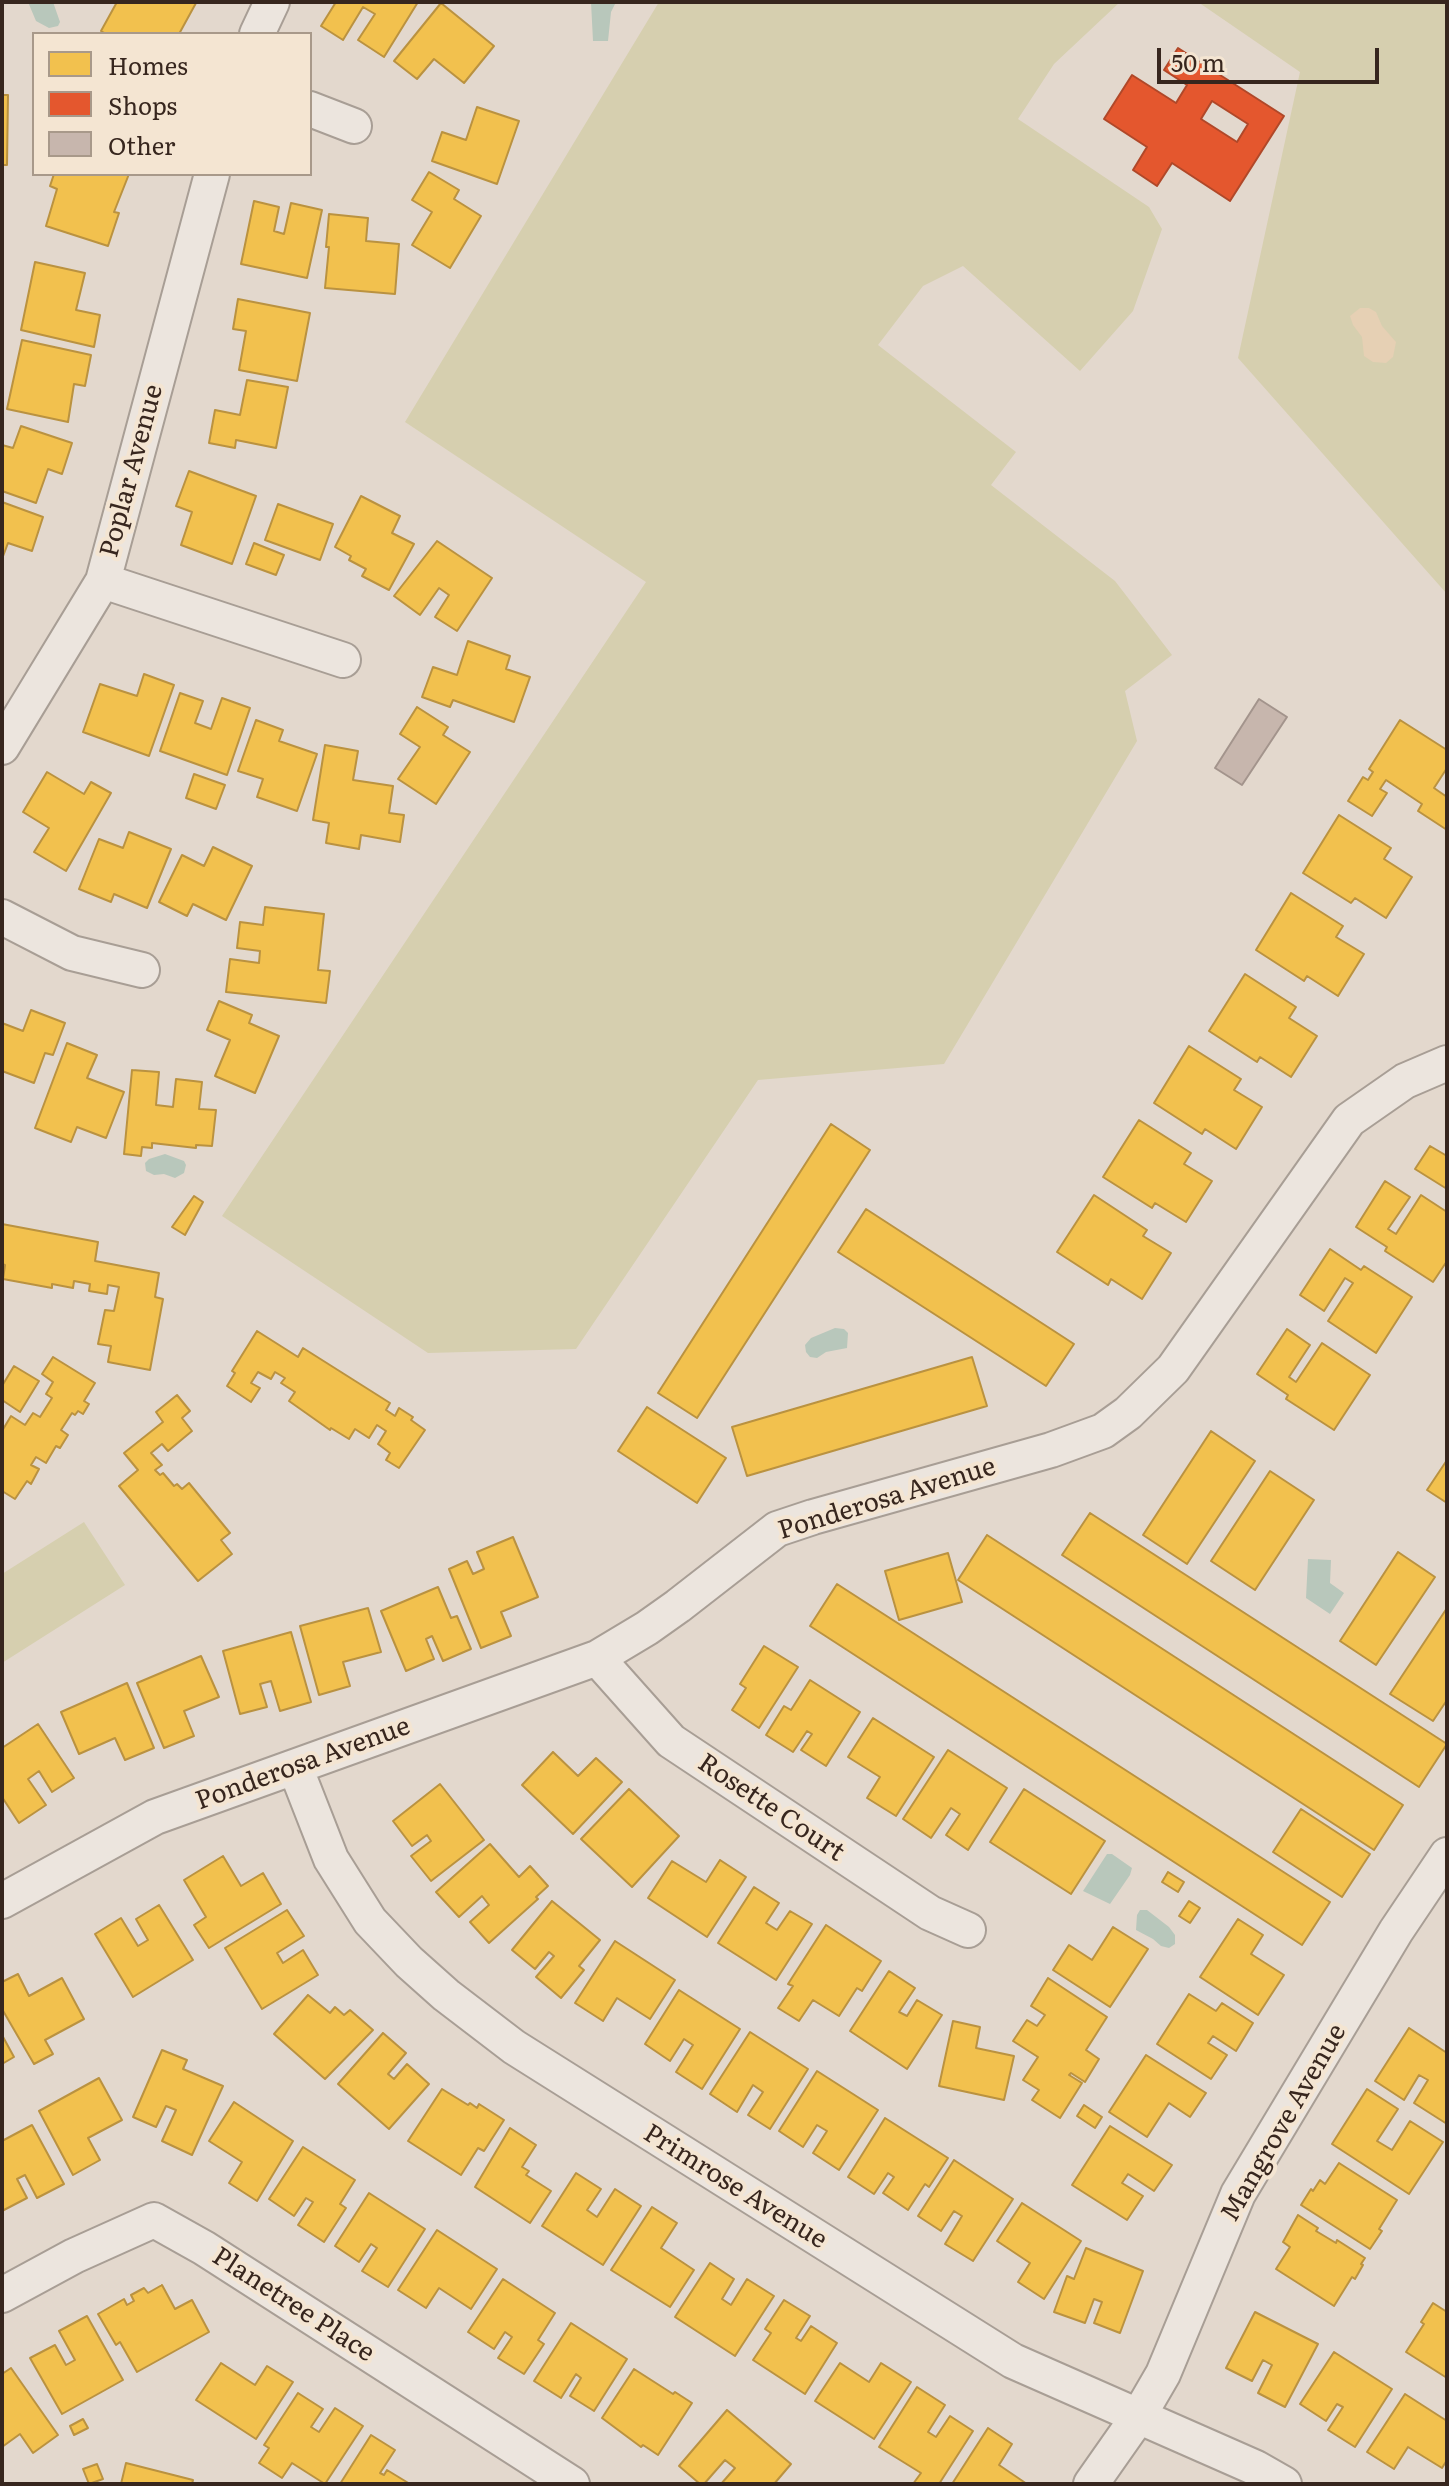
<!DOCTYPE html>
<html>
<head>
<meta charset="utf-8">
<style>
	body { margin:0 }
	#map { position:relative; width:1449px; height:2486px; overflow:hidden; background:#e3d8cd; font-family:Literata,serif }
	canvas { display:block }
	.frame { position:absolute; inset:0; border:4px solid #37261e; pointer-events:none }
	.legend { position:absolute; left:32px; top:32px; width:280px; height:144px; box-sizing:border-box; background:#f4e5d2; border:2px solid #a8998a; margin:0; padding:10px 14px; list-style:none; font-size:24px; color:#37261e }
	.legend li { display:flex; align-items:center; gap:16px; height:40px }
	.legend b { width:40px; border:2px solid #a8998a }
	.scale { position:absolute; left:1157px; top:48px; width:222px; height:36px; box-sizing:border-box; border:4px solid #37261e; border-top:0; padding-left:10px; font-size:24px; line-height:28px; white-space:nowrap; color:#37261e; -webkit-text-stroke:6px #f4e5d2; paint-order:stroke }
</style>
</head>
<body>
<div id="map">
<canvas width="1449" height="2486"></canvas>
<div class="frame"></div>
<ul class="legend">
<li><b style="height:22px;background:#f2c14e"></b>Homes</li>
<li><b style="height:22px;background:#e4572e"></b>Shops</li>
<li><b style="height:22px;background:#c7b6ad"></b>Other</li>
</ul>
<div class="scale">50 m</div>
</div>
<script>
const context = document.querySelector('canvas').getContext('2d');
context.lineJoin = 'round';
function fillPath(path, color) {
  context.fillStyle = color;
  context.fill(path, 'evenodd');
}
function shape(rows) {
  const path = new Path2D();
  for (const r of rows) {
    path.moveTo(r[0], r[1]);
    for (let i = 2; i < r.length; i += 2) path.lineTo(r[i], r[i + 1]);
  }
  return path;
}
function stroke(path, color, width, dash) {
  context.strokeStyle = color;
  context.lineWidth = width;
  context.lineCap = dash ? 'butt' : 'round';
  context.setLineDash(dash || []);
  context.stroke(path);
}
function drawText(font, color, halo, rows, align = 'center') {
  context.font = font + ' Literata,serif';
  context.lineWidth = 8;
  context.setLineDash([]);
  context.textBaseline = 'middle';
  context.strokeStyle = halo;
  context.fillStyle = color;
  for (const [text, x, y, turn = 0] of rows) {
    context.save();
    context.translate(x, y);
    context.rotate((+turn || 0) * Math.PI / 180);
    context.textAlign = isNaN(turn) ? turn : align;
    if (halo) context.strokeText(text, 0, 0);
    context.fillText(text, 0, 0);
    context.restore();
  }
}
fillPath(shape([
	[659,2,1120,2,1054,64,1018,119,1149,207,1162,229,1133,311,1080,371,963,266,923,286,878,345,1016,452,991,485,1115,581,1172,655,1125,691,1137,741,944,1064,758,1080,576,1349,428,1353,222,1216,646,582,405,422],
	[1198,2,1447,2,1447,594,1238,358,1300,72],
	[84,1522,125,1585,2,1663,2,1574]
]), '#d6cfaf');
fillPath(shape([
	[1360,308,1369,308,1376,312,1382,326,1396,342,1393,357,1386,363,1373,362,1364,356,1362,337,1353,325,1350,316]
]), '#e6d0b4');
fillPath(shape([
	[28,2,53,2,60,22,58,26,49,28,36,21],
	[591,2,616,2,611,12,608,41,593,41],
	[165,1154,184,1161,186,1165,184,1173,175,1178,164,1174,154,1175,146,1171,145,1163,149,1159],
	[835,1328,844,1329,848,1333,847,1348,826,1352,817,1358,810,1357,806,1352,805,1345,811,1338],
	[1308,1559,1331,1560,1330,1583,1344,1593,1330,1614,1306,1598],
	[1107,1854,1112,1854,1132,1868,1130,1875,1110,1904,1083,1891],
	[1140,1910,1147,1910,1169,1927,1175,1935,1175,1944,1169,1948,1161,1946,1153,1939,1136,1930,1137,1915]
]), '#b8c7bb');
const homes = shape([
	[117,2,195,2,196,3,179,34,106,34,101,31,117,2],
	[336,2,418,2,384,57,358,40,375,14,363,7,343,40,321,26,336,2],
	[441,3,494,46,464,83,434,59,417,79,394,61,441,3],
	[2,95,8,95,7,165,2,165,2,95],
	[477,107,519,121,497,184,432,161,442,132,466,140,477,107],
	[429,172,459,190,454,199,481,216,450,268,412,245,432,212,412,200,429,172],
	[54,174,129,174,114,212,119,213,108,246,46,226,57,189,50,186,54,174],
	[254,201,279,207,274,231,284,234,291,203,322,210,307,278,241,264,254,201],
	[329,214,368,218,366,241,399,244,395,294,325,288,329,247,326,247,329,214],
	[35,262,85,273,76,310,100,315,94,347,21,330,35,262],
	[238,299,310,313,297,381,239,370,246,331,233,329,238,299],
	[22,340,91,355,85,386,74,384,68,422,7,409,22,340],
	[247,380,288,387,276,448,236,440,235,448,209,443,215,410,240,415,247,380],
	[21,426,72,443,62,474,48,469,36,503,2,491,2,445,13,448,21,426],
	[189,471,256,496,232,564,181,545,192,512,176,506,189,471],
	[361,496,400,516,392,533,414,544,389,590,362,576,366,569,349,560,351,556,335,547,361,496],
	[2,502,43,517,32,551,8,543,2,559,2,502],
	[278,504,333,524,320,560,265,540,278,504],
	[437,541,492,578,457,631,435,617,449,595,439,588,420,615,394,596,437,541],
	[254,543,284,555,276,575,246,564,254,543],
	[468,641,510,656,506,669,530,677,514,722,453,700,450,707,422,697,433,667,457,675,468,641],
	[144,674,174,685,149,756,83,732,100,684,137,696,144,674],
	[180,693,203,701,195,723,211,729,222,698,250,708,227,775,160,751,180,693],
	[417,707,448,727,443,735,470,752,436,804,398,779,420,747,400,734,417,707],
	[256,720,283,730,279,741,317,754,297,811,257,797,263,779,238,771,256,720],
	[1400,720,1447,750,1447,768,1434,788,1447,797,1447,830,1418,811,1422,804,1386,780,1380,789,1387,793,1372,816,1348,801,1363,777,1368,780,1373,772,1369,769,1400,720],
	[325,745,358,751,353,780,393,786,389,813,404,815,400,842,361,835,359,849,326,843,329,823,313,820,325,745],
	[47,772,84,794,91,782,111,793,66,871,34,852,49,828,23,812,47,772],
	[194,774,225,785,216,809,186,798,194,774],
	[1339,815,1391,848,1384,859,1412,877,1386,918,1355,898,1351,903,1303,873,1339,815],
	[129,832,171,849,147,908,114,894,111,902,79,889,99,839,123,848,129,832],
	[213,847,252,866,226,920,193,904,187,916,159,902,182,855,204,866,213,847],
	[1291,893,1343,926,1336,937,1364,954,1338,996,1307,976,1304,981,1256,950,1291,893],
	[265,907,324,914,318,970,330,971,326,1003,226,992,230,959,259,963,260,951,237,948,240,922,263,925,265,907],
	[1245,974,1296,1007,1289,1018,1317,1036,1291,1077,1260,1057,1257,1062,1209,1031,1245,974],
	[219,1001,252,1015,249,1023,279,1036,255,1093,215,1076,230,1040,207,1030,219,1001],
	[31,1010,65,1023,53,1055,45,1053,34,1083,2,1071,2,1023,23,1031,31,1010],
	[67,1043,97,1055,87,1078,124,1092,106,1138,77,1127,71,1142,35,1128,67,1043],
	[1189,1046,1241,1079,1234,1090,1262,1107,1236,1149,1205,1129,1202,1134,1154,1103,1189,1046],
	[132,1070,159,1072,156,1105,173,1107,176,1079,202,1082,199,1109,216,1110,212,1146,196,1145,196,1148,152,1143,152,1148,142,1147,141,1156,124,1154,132,1070],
	[1139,1120,1191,1153,1184,1164,1212,1181,1186,1222,1155,1203,1152,1208,1103,1177,1139,1120],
	[831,1124,870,1150,697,1418,658,1393,831,1124],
	[1430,1146,1447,1156,1447,1189,1415,1169,1430,1146],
	[1385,1181,1410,1197,1388,1229,1396,1234,1421,1195,1447,1212,1447,1261,1433,1282,1385,1251,1387,1247,1356,1227,1385,1181],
	[1094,1195,1147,1230,1143,1236,1171,1253,1142,1299,1111,1279,1108,1285,1057,1252,1094,1195],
	[194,1196,203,1202,185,1235,172,1227,194,1196],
	[866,1209,1074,1344,1046,1386,838,1252,866,1209],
	[2,1224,98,1242,95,1261,159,1273,155,1297,163,1299,150,1370,108,1362,111,1346,98,1344,105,1310,114,1311,119,1287,108,1285,107,1294,89,1291,90,1284,74,1281,73,1288,52,1284,52,1288,3,1279,5,1265,2,1264,2,1224],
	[1330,1249,1361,1270,1364,1266,1412,1297,1376,1353,1328,1321,1353,1283,1345,1278,1324,1311,1300,1295,1330,1249],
	[1287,1329,1310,1345,1289,1377,1296,1382,1322,1343,1370,1375,1334,1430,1286,1399,1288,1395,1257,1374,1287,1329],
	[257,1331,298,1357,303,1348,390,1403,386,1410,395,1416,399,1408,413,1417,411,1420,425,1430,399,1468,386,1460,390,1453,378,1444,386,1431,377,1425,369,1438,355,1429,349,1439,331,1428,330,1430,289,1401,295,1392,281,1383,285,1378,275,1372,271,1379,258,1372,251,1383,260,1388,251,1402,227,1386,235,1373,232,1371,257,1331],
	[53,1357,95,1383,84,1401,89,1404,83,1414,78,1411,75,1415,72,1413,61,1430,68,1435,60,1448,56,1446,46,1463,36,1457,31,1465,39,1469,31,1484,27,1481,15,1499,2,1491,2,1431,11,1416,25,1425,33,1413,40,1417,52,1398,46,1394,53,1382,42,1374,53,1357],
	[972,1357,987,1406,747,1476,732,1427,972,1357],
	[14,1366,39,1381,20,1412,2,1400,2,1386,14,1366],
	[177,1395,190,1411,182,1418,192,1431,168,1451,162,1444,151,1453,162,1465,155,1470,160,1475,163,1473,174,1486,177,1484,182,1489,189,1483,230,1533,221,1540,232,1554,198,1581,119,1486,138,1470,124,1453,163,1422,156,1412,177,1395],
	[647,1407,726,1458,697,1503,618,1451,647,1407],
	[1211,1431,1255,1461,1187,1564,1143,1535,1211,1431],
	[1447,1460,1447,1503,1427,1490,1447,1460],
	[1270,1471,1314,1500,1255,1590,1211,1561,1270,1471],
	[1090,1513,1447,1744,1419,1787,1062,1555,1090,1513],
	[987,1535,1403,1805,1374,1850,958,1580,987,1535],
	[513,1537,538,1597,501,1612,511,1636,481,1648,449,1569,467,1561,473,1574,484,1569,477,1552,513,1537],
	[1398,1552,1435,1577,1376,1665,1340,1641,1398,1552],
	[948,1553,962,1602,899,1620,885,1571,948,1553],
	[837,1584,1330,1902,1302,1945,810,1626,837,1584],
	[438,1587,451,1618,457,1616,471,1649,443,1661,432,1636,426,1639,434,1659,406,1671,381,1611,438,1587],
	[368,1608,381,1652,343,1662,350,1686,319,1695,300,1626,368,1608],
	[1447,1608,1447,1700,1433,1721,1390,1694,1447,1608],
	[291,1632,311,1702,280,1711,271,1681,260,1684,267,1707,240,1714,223,1651,291,1632],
	[764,1646,798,1667,759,1728,732,1710,746,1688,740,1684,764,1646],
	[201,1656,219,1697,184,1711,194,1736,164,1748,137,1683,201,1656],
	[810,1680,860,1712,826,1766,801,1750,812,1734,807,1731,793,1752,766,1735,784,1706,791,1710,810,1680],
	[127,1683,154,1748,125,1760,115,1738,79,1754,61,1712,127,1683],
	[873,1718,934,1757,896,1816,867,1798,880,1777,848,1757,873,1718],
	[38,1724,74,1778,52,1792,39,1771,28,1779,46,1805,19,1823,2,1797,2,1748,38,1724],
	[948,1750,1007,1788,968,1850,946,1835,960,1814,951,1808,931,1838,903,1819,948,1750],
	[553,1752,578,1776,596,1758,622,1782,573,1834,522,1785,553,1752],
	[440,1784,484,1840,431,1881,411,1856,431,1841,427,1835,412,1846,393,1821,440,1784],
	[629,1789,679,1836,632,1887,581,1839,629,1789],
	[1024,1789,1105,1841,1071,1894,990,1842,1024,1789],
	[1301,1809,1370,1854,1342,1897,1273,1852,1301,1809],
	[490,1844,519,1877,530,1866,548,1886,536,1897,538,1899,489,1943,470,1922,489,1905,482,1896,459,1917,436,1892,490,1844],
	[223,1856,241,1886,263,1873,281,1904,209,1948,194,1925,206,1917,184,1880,223,1856],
	[720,1860,746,1877,707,1937,648,1898,672,1861,706,1882,720,1860],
	[1168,1872,1184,1882,1178,1892,1162,1882,1168,1872],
	[754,1887,779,1903,766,1923,777,1930,790,1911,812,1924,776,1980,718,1943,754,1887],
	[552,1901,600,1940,579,1966,584,1970,561,1998,536,1977,554,1956,549,1952,535,1969,512,1950,552,1901],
	[1189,1901,1200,1908,1190,1923,1179,1916,1189,1901],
	[159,1905,193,1960,133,1997,95,1934,121,1918,138,1946,148,1940,136,1919,159,1905],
	[287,1910,304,1936,277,1953,283,1963,303,1950,318,1975,262,2009,225,1948,287,1910],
	[1238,1919,1263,1935,1251,1954,1284,1975,1258,2015,1200,1977,1238,1919],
	[826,1925,881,1961,862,1991,857,1988,839,2016,813,2000,799,2021,778,2008,793,1986,788,1984,826,1925],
	[1113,1927,1148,1949,1110,2007,1053,1970,1069,1945,1092,1960,1113,1927],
	[615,1941,675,1980,650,2019,617,1998,603,2021,575,2003,615,1941],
	[889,1971,915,1988,899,2012,907,2016,917,2000,942,2015,907,2069,850,2031,889,1971],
	[18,1974,29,1996,62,1978,84,2019,45,2040,53,2054,34,2064,2,2009,2,1982,18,1974],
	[1048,1978,1107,2017,1086,2050,1099,2059,1085,2082,1071,2073,1069,2075,1082,2083,1060,2118,1032,2100,1039,2090,1023,2080,1038,2057,1013,2041,1027,2020,1037,2026,1045,2015,1031,2006,1048,1978],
	[679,1990,740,2029,702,2089,676,2072,693,2045,684,2039,670,2061,645,2044,679,1990],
	[1189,1994,1216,2011,1222,2003,1253,2023,1236,2051,1213,2036,1208,2043,1227,2055,1211,2079,1157,2044,1189,1994],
	[308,1995,330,2013,335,2007,344,2015,350,2010,373,2030,325,2079,274,2034,308,1995],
	[953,2021,980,2027,976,2048,1014,2056,1004,2100,939,2086,953,2021],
	[1409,2028,1447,2053,1447,2124,1414,2103,1428,2080,1419,2075,1404,2100,1375,2081,1409,2028],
	[750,2032,808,2069,770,2129,748,2115,763,2092,753,2085,737,2112,710,2094,750,2032],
	[383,2033,406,2053,388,2074,394,2079,407,2064,429,2084,389,2129,338,2084,383,2033],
	[2,2035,14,2057,2,2064,2,2035],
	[162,2050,187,2060,183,2069,223,2086,192,2155,162,2141,176,2110,166,2106,156,2127,133,2117,162,2050],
	[1146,2055,1206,2093,1190,2117,1169,2103,1147,2137,1109,2112,1146,2055],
	[817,2071,878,2110,839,2170,813,2153,827,2131,817,2125,803,2147,779,2131,817,2071],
	[99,2078,122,2120,88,2138,100,2160,73,2175,39,2111,99,2078],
	[442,2089,468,2105,470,2103,477,2108,479,2104,504,2120,484,2151,478,2148,461,2175,408,2141,442,2089],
	[1367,2089,1398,2109,1377,2141,1392,2150,1410,2121,1443,2142,1409,2194,1332,2144,1367,2089],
	[234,2102,293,2141,257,2201,229,2183,242,2162,209,2141,234,2102],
	[1084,2105,1102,2117,1095,2128,1077,2116,1084,2105],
	[885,2118,948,2158,929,2187,925,2184,908,2210,883,2193,894,2177,888,2173,874,2194,848,2177,885,2118],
	[32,2125,64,2184,37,2198,25,2175,17,2179,27,2198,2,2211,2,2141,32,2125],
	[1110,2126,1172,2165,1154,2191,1128,2174,1122,2183,1143,2196,1127,2220,1072,2185,1110,2126],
	[510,2128,536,2145,522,2167,529,2171,526,2175,551,2191,530,2223,475,2187,510,2128],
	[303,2147,355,2180,340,2204,346,2208,324,2242,298,2225,313,2202,306,2198,294,2216,269,2199,303,2147],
	[954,2160,1013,2199,973,2261,945,2244,962,2216,954,2211,941,2231,918,2216,954,2160],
	[1339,2163,1397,2200,1379,2229,1382,2231,1370,2249,1301,2205,1311,2189,1313,2191,1320,2180,1325,2184,1339,2163],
	[576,2173,601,2189,587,2210,597,2217,615,2189,641,2206,603,2265,542,2226,576,2173],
	[369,2193,425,2229,388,2287,362,2271,377,2248,371,2244,359,2262,335,2246,369,2193],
	[1022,2203,1081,2241,1044,2299,1018,2282,1030,2263,997,2241,1022,2203],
	[652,2207,677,2223,661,2248,694,2270,670,2307,611,2270,652,2207],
	[1298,2215,1318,2228,1316,2231,1336,2243,1337,2240,1365,2258,1361,2264,1363,2265,1355,2279,1352,2277,1334,2306,1276,2269,1290,2247,1283,2242,1298,2215],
	[437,2230,497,2269,471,2309,439,2288,426,2308,398,2290,437,2230],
	[1086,2248,1143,2271,1120,2333,1094,2323,1102,2302,1094,2299,1085,2323,1054,2312,1067,2276,1074,2279,1086,2248],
	[710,2263,734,2279,722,2299,731,2305,747,2279,774,2296,735,2356,675,2317,710,2263],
	[503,2279,555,2313,538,2340,544,2344,524,2374,498,2358,512,2337,505,2332,494,2349,468,2332,503,2279],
	[162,2285,175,2309,192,2300,209,2332,137,2372,120,2342,116,2345,98,2314,124,2299,127,2305,134,2301,131,2295,144,2288,148,2293,162,2285],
	[784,2300,810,2316,796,2338,801,2341,811,2326,837,2343,805,2394,753,2360,771,2333,765,2329,784,2300],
	[1433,2303,1447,2312,1447,2378,1406,2352,1424,2324,1421,2322,1433,2303],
	[1255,2312,1318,2344,1285,2407,1258,2393,1272,2365,1263,2360,1252,2381,1226,2368,1255,2312],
	[87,2316,123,2380,62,2414,30,2358,55,2345,66,2365,75,2360,59,2331,87,2316],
	[571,2323,627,2359,594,2411,570,2396,581,2378,576,2374,561,2398,534,2381,571,2323],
	[1334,2352,1392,2389,1355,2447,1328,2430,1343,2407,1337,2404,1326,2421,1300,2404,1334,2352],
	[221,2363,255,2385,267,2366,293,2382,256,2439,196,2400,221,2363],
	[840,2363,869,2382,881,2363,911,2382,874,2439,815,2401,840,2363],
	[11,2368,58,2435,33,2453,20,2434,2,2447,2,2374,11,2368],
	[634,2369,673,2394,675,2392,692,2403,658,2455,643,2445,641,2447,602,2418,634,2369],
	[917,2387,945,2405,928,2432,936,2437,950,2416,973,2431,939,2484,913,2484,921,2473,879,2447,917,2387],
	[298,2393,323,2409,311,2427,319,2432,335,2408,363,2426,325,2484,292,2463,282,2478,259,2463,269,2448,264,2445,298,2393],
	[1405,2394,1447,2421,1447,2460,1442,2468,1408,2447,1394,2469,1367,2452,1405,2394],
	[727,2410,791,2464,774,2484,721,2484,735,2468,725,2460,704,2484,700,2484,679,2466,727,2410],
	[83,2419,88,2428,74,2435,70,2426,83,2419],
	[988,2428,1012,2444,999,2465,1027,2484,952,2484,988,2428],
	[371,2435,395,2450,380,2473,384,2475,387,2470,410,2484,340,2484,371,2435],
	[126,2463,193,2480,192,2484,121,2484,126,2463],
	[97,2464,103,2479,89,2484,83,2469,97,2464]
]);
fillPath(homes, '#f2c14e');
stroke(homes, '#ba9240', 2);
const shops = shape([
	[1178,48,1284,116,1230,201,1172,163,1157,186,1133,170,1147,147,1104,119,1132,75,1176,103,1187,85,1164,70,1178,48],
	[1212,101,1248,124,1237,142,1201,119,1212,101]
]);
fillPath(shops, '#e4572e');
stroke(shops, '#b04829', 2);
const building = shape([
	[1259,699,1287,717,1242,785,1215,768,1259,699]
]);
fillPath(building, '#c7b6ad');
stroke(building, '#a3948c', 2);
const street = shape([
	[257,34,272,2],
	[310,109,354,126],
	[103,581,343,660],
	[2,747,103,581,212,174],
	[2,917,72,953,142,970],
	[597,1658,671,1741,930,1913,968,1930],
	[295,1767,331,1859,370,1921,409,1962,446,1995,514,2047,1013,2361,1256,2468,1284,2484],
	[2,1901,155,1817,597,1658,647,1628,678,1606,777,1529,813,1517,1051,1450,1103,1431,1128,1413,1173,1369,1349,1120,1405,1081,1447,1063],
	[2,2295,74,2256,154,2220,204,2248,572,2484],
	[1091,2484,1138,2417,1163,2374,1238,2194,1396,1931,1447,1855]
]);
stroke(street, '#a89e95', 38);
stroke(street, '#ece5de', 34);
drawText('26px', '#37261e', '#f4e5d2', [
	["Poplar Avenue",132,471,-75],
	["Ponderosa Avenue",887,1499,-17],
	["Ponderosa Avenue",303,1764,-20],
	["Rosette Court",771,1808,34],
	["Mangrove Avenue",1284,2123,-60],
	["Primrose Avenue",735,2187,32],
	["Planetree Place",293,2305,33]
]);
</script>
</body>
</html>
